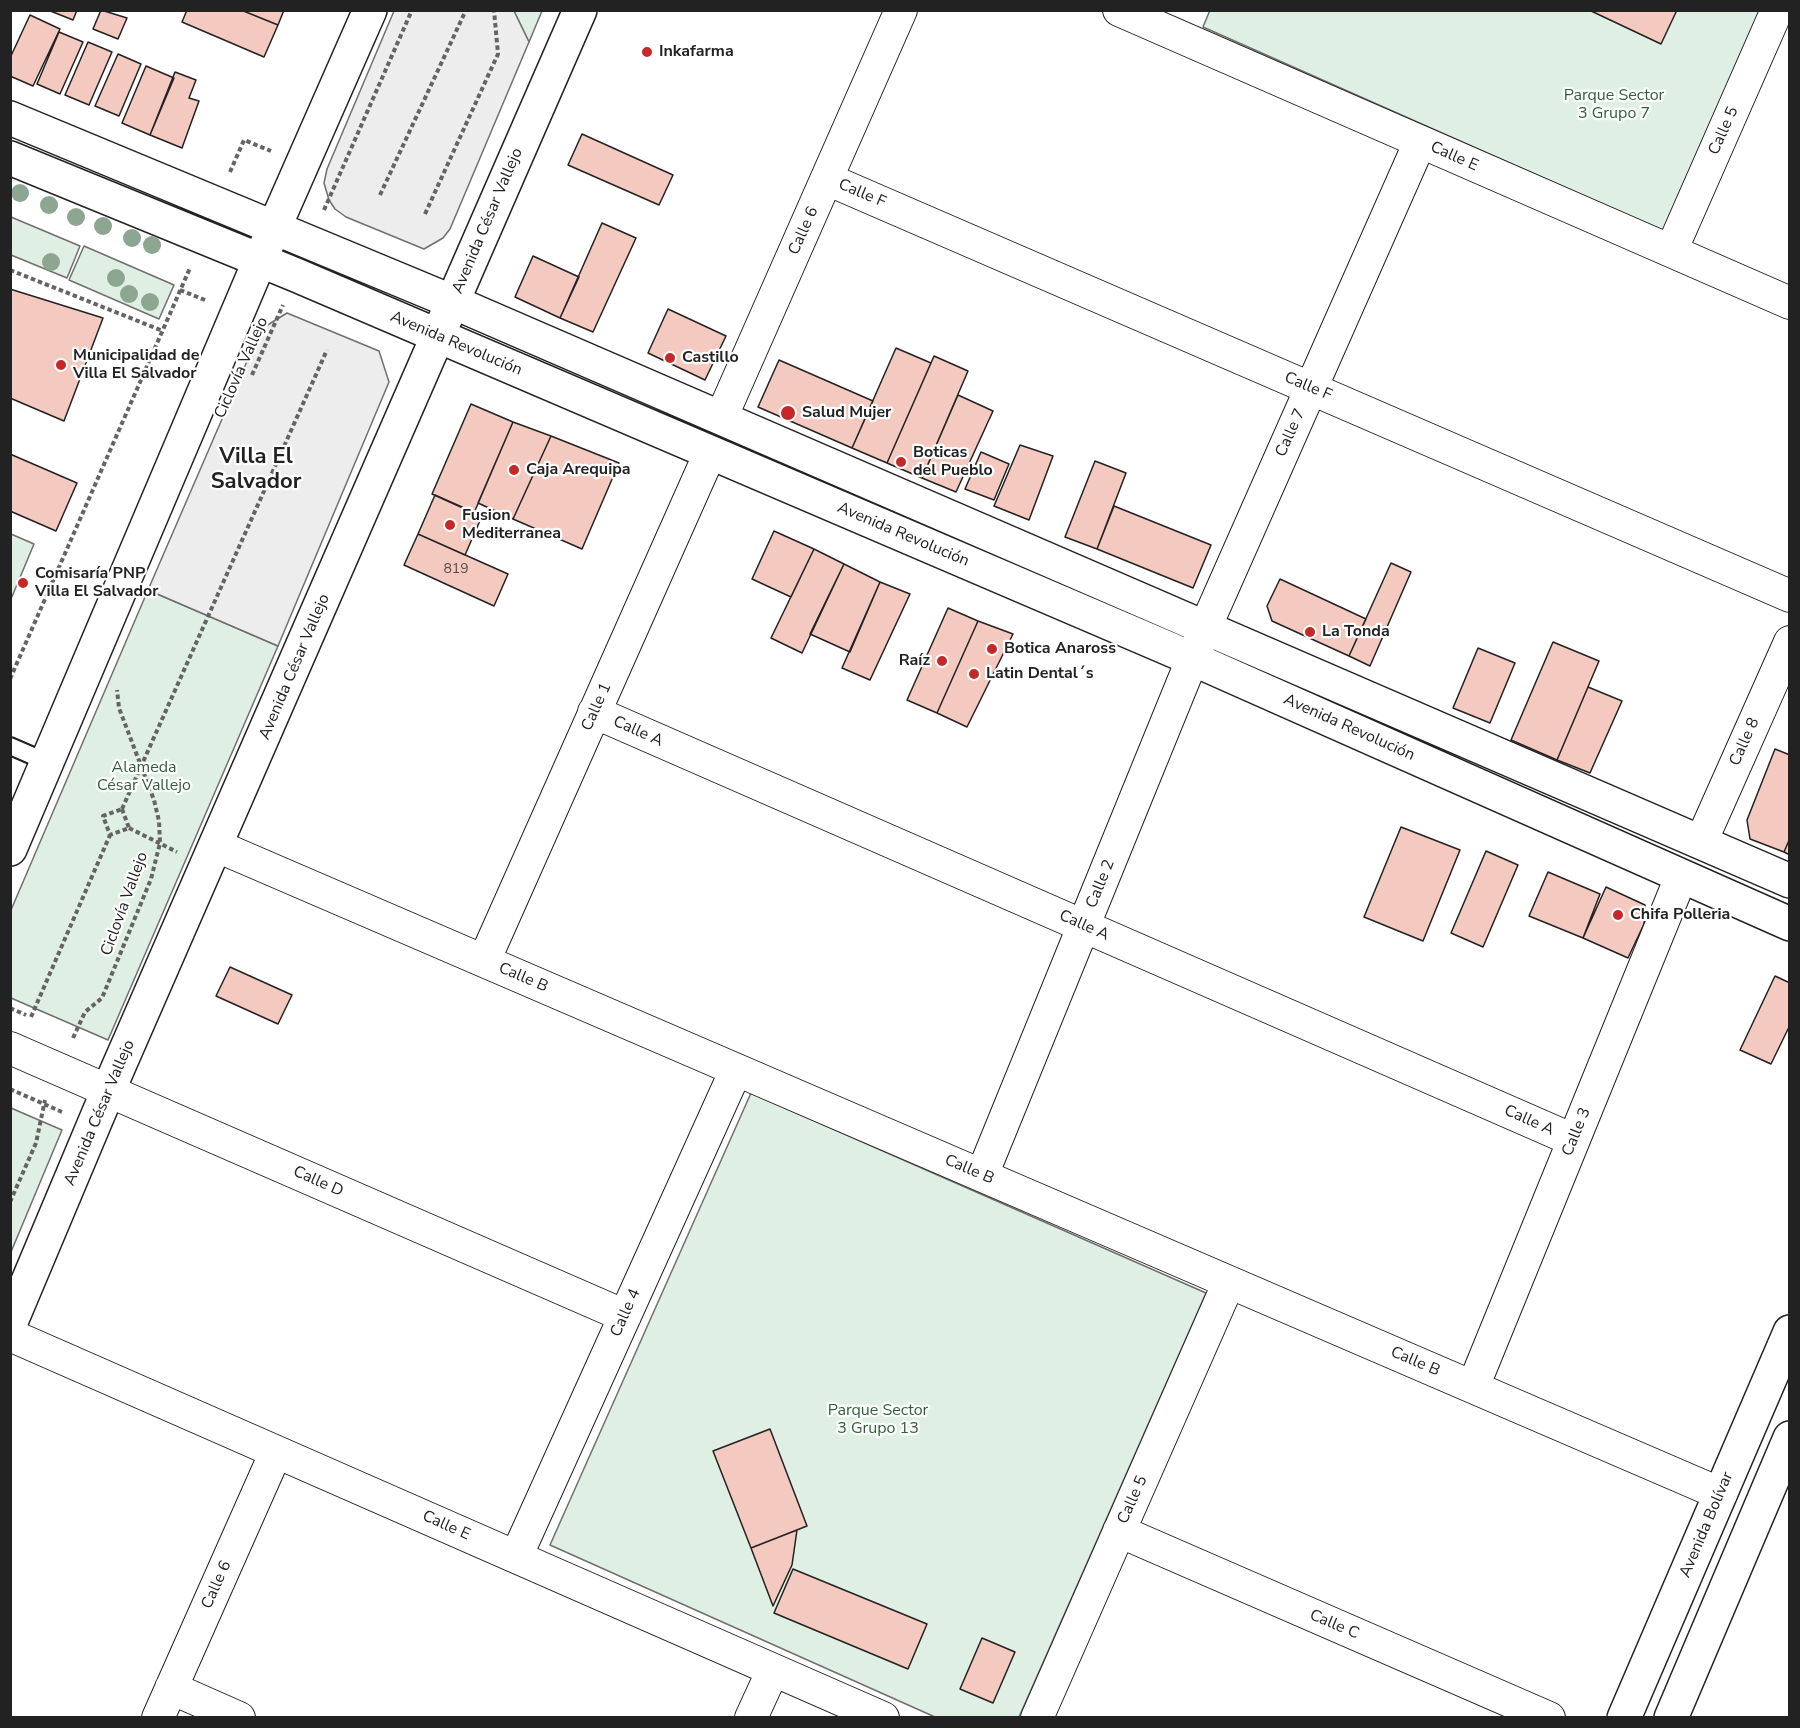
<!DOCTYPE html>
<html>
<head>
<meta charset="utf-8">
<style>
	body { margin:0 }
	#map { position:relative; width:1800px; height:1728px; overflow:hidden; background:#fff; font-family:"Nunito Sans",sans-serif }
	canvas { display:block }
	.frame { position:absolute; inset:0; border:12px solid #222; pointer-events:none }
</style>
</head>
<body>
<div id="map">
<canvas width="1800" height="1728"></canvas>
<div class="frame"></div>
</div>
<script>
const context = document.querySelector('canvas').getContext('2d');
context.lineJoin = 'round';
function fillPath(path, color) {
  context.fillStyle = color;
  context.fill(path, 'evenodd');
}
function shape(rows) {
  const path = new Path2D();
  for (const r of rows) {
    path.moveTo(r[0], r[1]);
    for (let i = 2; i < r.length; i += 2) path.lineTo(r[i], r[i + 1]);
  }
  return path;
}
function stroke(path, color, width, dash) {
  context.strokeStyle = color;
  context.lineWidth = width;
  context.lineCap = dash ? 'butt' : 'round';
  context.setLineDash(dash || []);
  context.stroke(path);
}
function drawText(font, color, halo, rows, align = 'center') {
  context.font = font + ' "Nunito Sans",sans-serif';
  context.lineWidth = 4.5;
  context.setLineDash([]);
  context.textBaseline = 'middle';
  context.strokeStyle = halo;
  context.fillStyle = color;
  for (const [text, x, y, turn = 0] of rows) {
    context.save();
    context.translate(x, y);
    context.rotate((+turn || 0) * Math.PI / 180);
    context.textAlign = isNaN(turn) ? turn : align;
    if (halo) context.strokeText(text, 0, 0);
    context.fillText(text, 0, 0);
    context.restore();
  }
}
const green = shape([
	[1210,10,1760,11,1663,231,1203,27,1210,10],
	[514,11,542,11,529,42,514,11],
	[11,217,80,246,67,278,11,255,11,217],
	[84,246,174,285,159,319,69,280,84,246],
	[11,534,34,544,11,599,11,534],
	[148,590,278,646,108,1040,11,998,11,910,148,590],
	[751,1093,1206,1293,1019,1717,935,1717,550,1545,751,1093],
	[11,1108,62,1130,11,1252,11,1108]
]);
fillPath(green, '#e0efe3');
stroke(green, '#6f6f6f', 1.5);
const parking = shape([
	[394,11,514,11,529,42,450,229,443,238,424,249,346,217,335,209,329,200,324,183,327,169,394,11],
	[287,313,379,351,389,382,278,646,148,590,261,329,287,313]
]);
fillPath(parking, '#ededed');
stroke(parking, '#6f6f6f', 1.5);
const building = shape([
	[48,10,77,10,73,20,48,10],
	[101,10,127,18,118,39,93,29,101,10],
	[187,10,241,10,278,25,264,57,182,22,187,10],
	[241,10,284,10,278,25,241,10],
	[1589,10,1677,10,1661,44,1589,10],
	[30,15,60,29,33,86,10,76,10,58,30,15],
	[59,32,83,42,60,94,37,84,59,32],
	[88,42,112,52,89,105,65,95,88,42],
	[118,54,141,64,119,116,95,106,118,54],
	[146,66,174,78,150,135,122,123,146,66],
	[175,72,196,80,189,98,199,101,182,148,150,135,175,72],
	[582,134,673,175,659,205,568,165,582,134],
	[602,223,636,238,593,332,560,318,602,223],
	[533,256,579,277,560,318,515,297,533,256],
	[10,289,103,318,64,421,10,398,10,289],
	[668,309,726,336,705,380,648,353,668,309],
	[896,348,931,363,887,463,852,448,896,348],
	[934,356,968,371,922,478,887,463,934,356],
	[779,360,873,401,852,448,758,407,779,360],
	[958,395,993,411,956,492,922,478,958,395],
	[471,404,513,422,474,513,432,494,471,404],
	[513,422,551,436,513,519,478,503,513,422],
	[551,436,619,463,582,549,513,519,551,436],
	[1020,445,1053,456,1029,520,994,506,1020,445],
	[981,452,1009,464,994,500,965,489,981,452],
	[10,454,77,483,56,531,10,511,10,454],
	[1095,461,1126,473,1097,549,1065,537,1095,461],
	[435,495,482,516,465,555,418,534,435,495],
	[1114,506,1211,545,1193,588,1097,549,1114,506],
	[774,531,814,549,791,597,752,579,774,531],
	[418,534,508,574,494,606,404,565,418,534],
	[814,549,844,564,802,653,771,638,814,549],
	[1391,563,1411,572,1370,666,1349,656,1391,563],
	[844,564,880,582,850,652,810,634,844,564],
	[1280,579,1366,619,1349,656,1272,621,1267,606,1280,579],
	[880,582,910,594,870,680,842,668,880,582],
	[948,608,978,621,937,713,907,700,948,608],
	[978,621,1013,634,967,727,937,713,978,621],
	[1553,642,1599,661,1557,760,1511,740,1553,642],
	[1478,648,1515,663,1490,723,1453,708,1478,648],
	[1588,687,1622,701,1590,773,1557,760,1588,687],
	[1775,749,1790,755,1790,838,1784,852,1750,839,1747,820,1775,749],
	[1401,827,1460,850,1423,941,1364,917,1401,827],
	[1790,838,1790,855,1784,852,1790,838],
	[1486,851,1518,865,1483,947,1451,933,1486,851],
	[1548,872,1600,894,1583,938,1529,916,1548,872],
	[1606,887,1645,905,1644,924,1628,958,1583,938,1606,887],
	[230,967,292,995,278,1024,216,996,230,967],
	[1775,976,1790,983,1790,1025,1771,1064,1740,1050,1775,976],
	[770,1429,807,1526,751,1548,713,1451,770,1429],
	[797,1530,792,1565,773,1606,751,1548,797,1530],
	[793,1569,927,1624,908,1669,774,1613,793,1569],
	[982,1638,1015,1652,993,1703,960,1689,982,1638]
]);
fillPath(building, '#f3c9c0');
stroke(building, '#222', 1.5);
const lane = shape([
	[10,746,47,762]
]);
const street = shape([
	[1119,10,1790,303],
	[827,179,1790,596],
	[1671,251,1777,10],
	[721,418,901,10],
	[594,712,1573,1140],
	[1701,842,1790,642],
	[217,846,1721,1494],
	[484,961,710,453],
	[10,1048,625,1316],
	[982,1175,1205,628,1420,142],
	[10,1335,883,1718],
	[1473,1387,1681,877],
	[1119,1531,1549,1718],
	[516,1557,736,1070],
	[171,1688,239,1718],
	[158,1718,276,1452],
	[751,1718,773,1670],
	[1037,1718,1229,1282]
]);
const secondary = shape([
	[10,118,453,302,1790,881],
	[10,158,296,275,1193,659,1790,924],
	[10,849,260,260,370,10],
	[10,1324,108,1091,580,10],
	[1624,1718,1790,1332],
	[1671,1718,1790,1438]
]);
stroke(lane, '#222', 20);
stroke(street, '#222', 34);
stroke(secondary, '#222', 36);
stroke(shape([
	[230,172,244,140,271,151],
	[380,195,466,10],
	[324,210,412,10],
	[425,214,498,54,494,10],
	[10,270,163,331],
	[180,290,205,300],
	[252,375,283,305],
	[10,679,190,268],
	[122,809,327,350],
	[122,809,129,828,110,835,103,816,122,809],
	[129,828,177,852],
	[10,1008,26,1015],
	[31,1017,110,835],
	[73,1038,85,1012,102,998,151,879,160,843,159,821,154,800,119,708,117,690],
	[10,1089,62,1112],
	[10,1202,36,1143,45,1100]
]), '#646464', 4, [4.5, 3]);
stroke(lane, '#fff', 16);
stroke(street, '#fff', 32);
stroke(secondary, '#fff', 33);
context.fillStyle = '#8da692';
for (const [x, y] of [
	[20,193],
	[49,205],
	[76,217],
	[103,226],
	[132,238],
	[152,245],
	[51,262],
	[116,278],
	[129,294],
	[150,302]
]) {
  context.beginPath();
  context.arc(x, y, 9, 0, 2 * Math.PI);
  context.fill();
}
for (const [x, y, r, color] of [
	[647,52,6,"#c62828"],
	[670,358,6,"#c62828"],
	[61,365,6,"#c62828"],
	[788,413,8,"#c62828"],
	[901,462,6,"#c62828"],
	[514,470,6,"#c62828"],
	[450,525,6,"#c62828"],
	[23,583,6,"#c62828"],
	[1310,632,6,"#c62828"],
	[992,649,6,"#c62828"],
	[942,661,6,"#c62828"],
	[974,674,6,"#c62828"],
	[1618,915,6,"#c62828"]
]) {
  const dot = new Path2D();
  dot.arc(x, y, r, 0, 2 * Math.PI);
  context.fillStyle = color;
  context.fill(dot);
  stroke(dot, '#fff', 2);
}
drawText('14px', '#564c4a', null, [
	["819",456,570]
]);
drawText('bold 16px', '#222', '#fff', [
	["Inkafarma",659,52],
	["Municipalidad de",73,356],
	["Villa El Salvador",73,374],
	["Castillo",682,358],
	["Salud Mujer",802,413],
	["Boticas",913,453],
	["del Pueblo",913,471],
	["Caja Arequipa",526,470],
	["Fusion",462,516],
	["Mediterranea",462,534],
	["Comisaría PNP",35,574],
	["Villa El Salvador",35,592],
	["La Tonda",1322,632],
	["Botica Anaross",1004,649],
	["Raíz",930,661,"right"],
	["Latin Dental´s",986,674],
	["Chifa Polleria",1630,915]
], 'left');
drawText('16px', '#2f5e38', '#fff', [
	["Parque Sector",1614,96],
	["3 Grupo 7",1614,114],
	["Alameda",144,768],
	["César Vallejo",144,786],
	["Parque Sector",878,1411],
	["3 Grupo 13",878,1429]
]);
drawText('16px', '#222', '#fff', [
	["Calle 5",1724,131,-66],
	["Calle E",1454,157,24],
	["Calle F",862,194,23],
	["Avenida César Vallejo",488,221,-67],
	["Calle 6",804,231,-66],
	["Avenida Revolución",456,344,23],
	["Ciclovía Vallejo",242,368,-66],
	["Calle F",1308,387,23],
	["Calle 7",1291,433,-66],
	["Avenida Revolución",903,535,23],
	["Avenida César Vallejo",295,667,-67],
	["Calle 1",597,707,-66],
	["Avenida Revolución",1349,728,24],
	["Calle A",638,732,24],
	["Calle 8",1745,742,-66],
	["Calle 2",1101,884,-68],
	["Ciclovía Vallejo",125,904,-70],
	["Calle A",1084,926,24],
	["Calle B",523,978,23],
	["Avenida César Vallejo",100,1113,-67],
	["Calle A",1529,1121,24],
	["Calle 3",1577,1132,-68],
	["Calle B",969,1170,23],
	["Calle D",318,1182,24],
	["Calle 4",626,1313,-66],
	["Calle B",1415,1362,23],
	["Calle 5",1133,1500,-66],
	["Avenida Bolívar",1707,1525,-67],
	["Calle E",446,1526,24],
	["Calle 6",217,1585,-66],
	["Calle C",1334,1625,23]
]);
drawText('bold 22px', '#222', '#fff', [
	["Villa El",256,458],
	["Salvador",256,483]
]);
</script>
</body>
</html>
